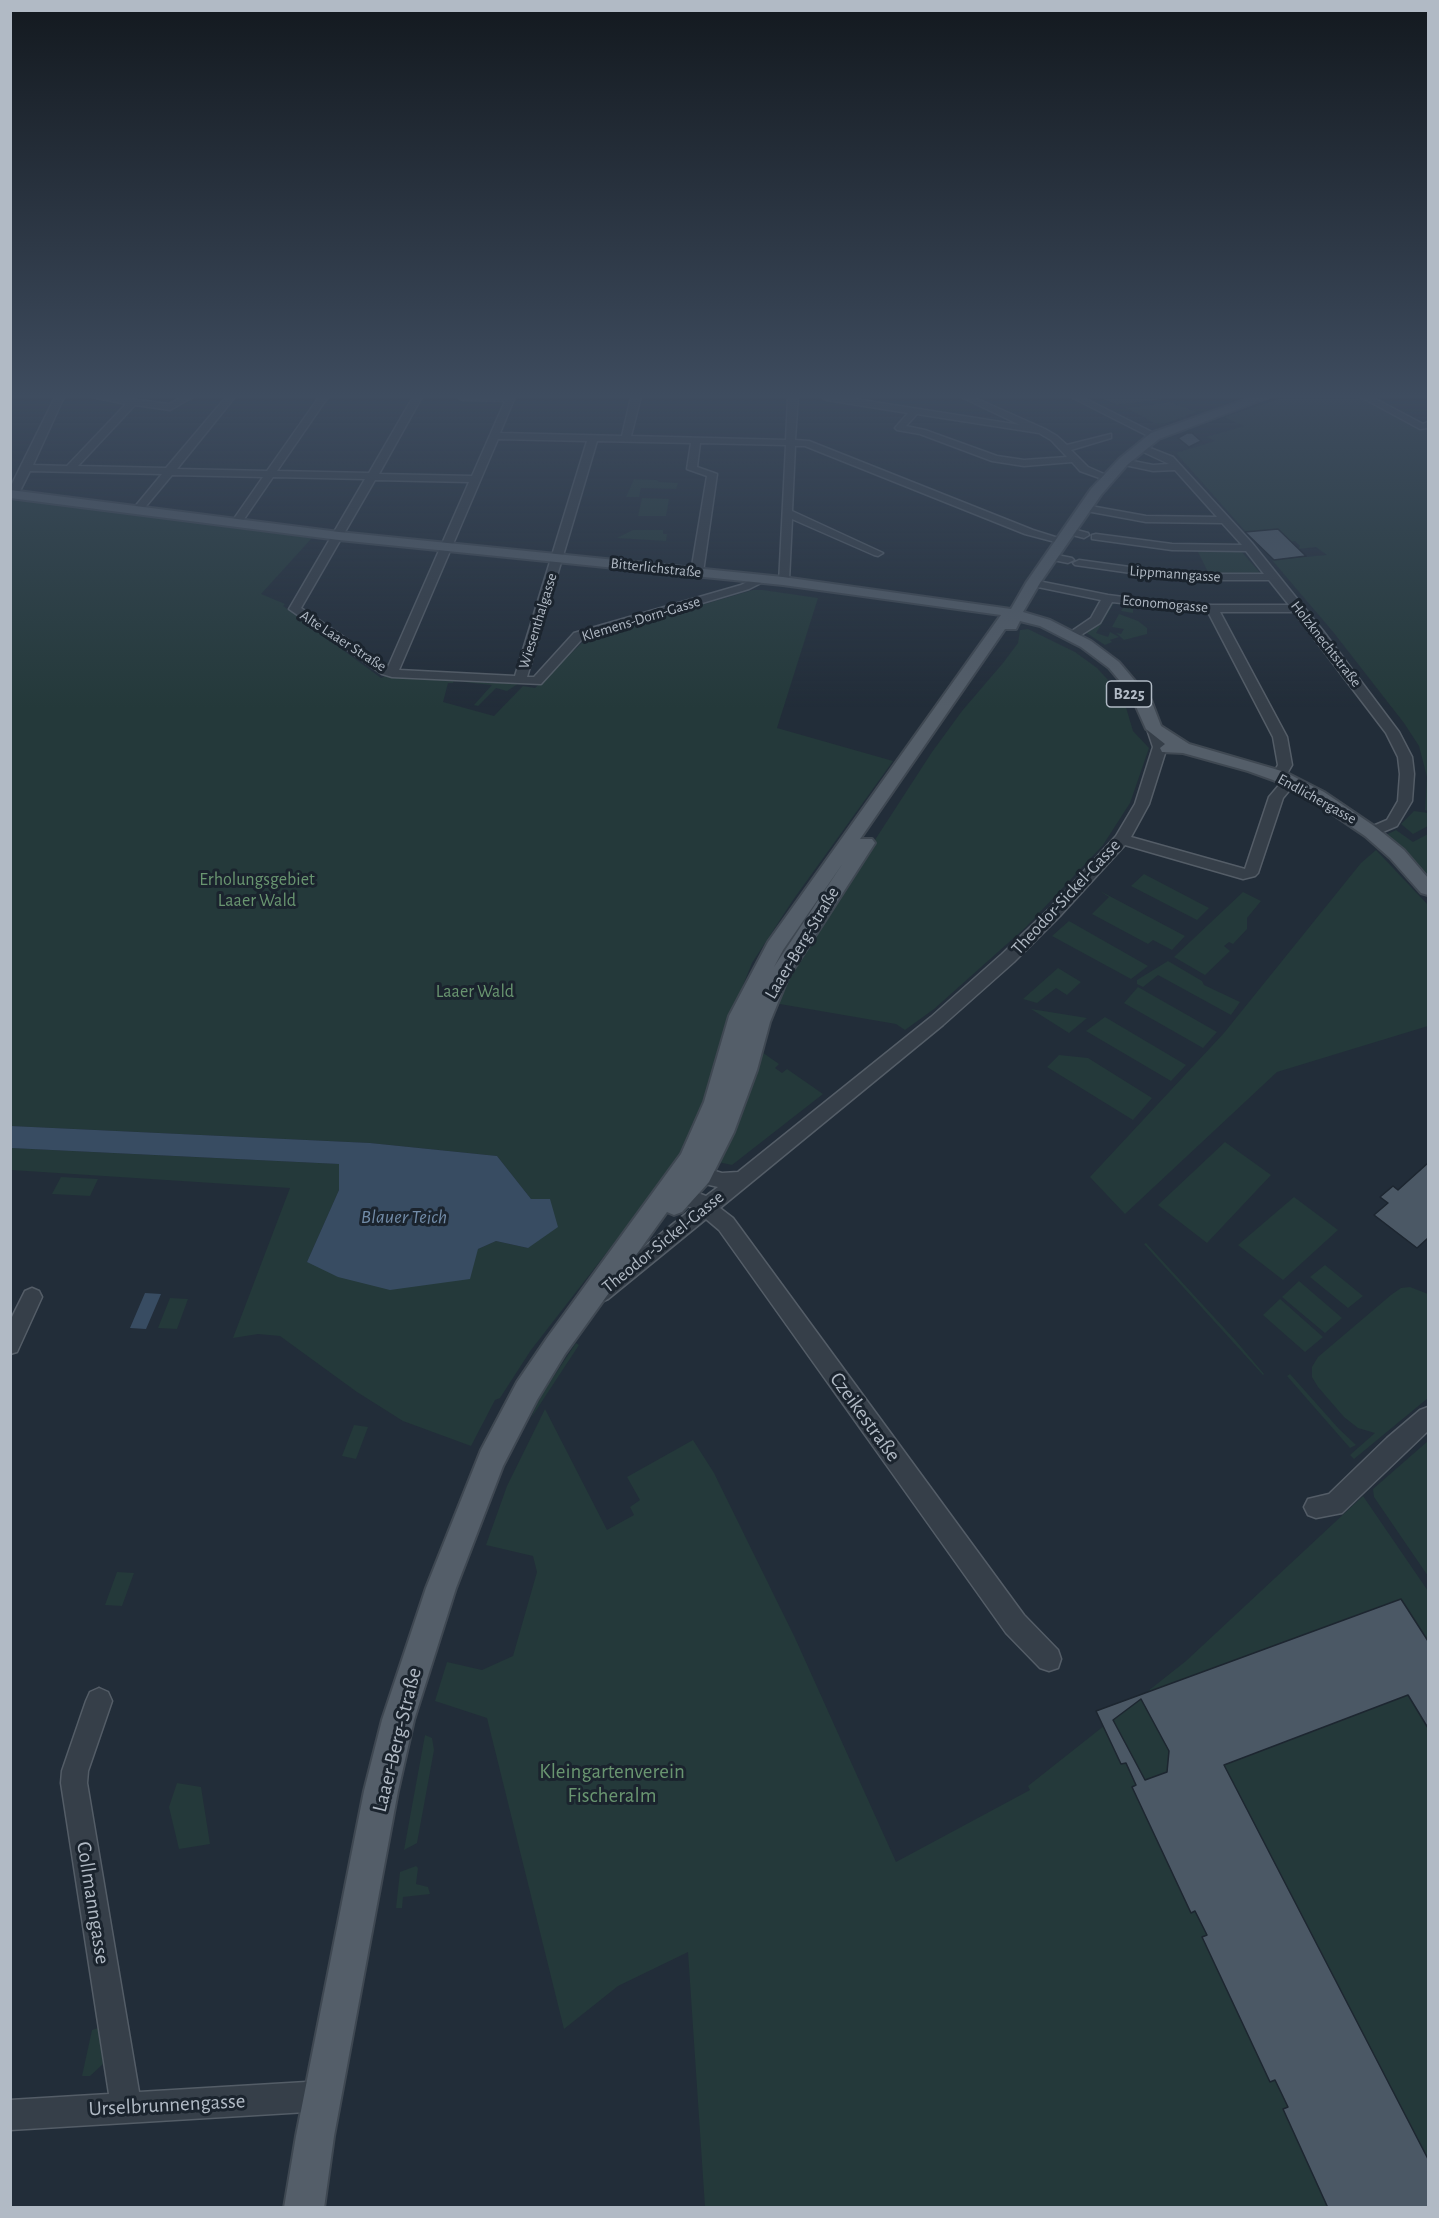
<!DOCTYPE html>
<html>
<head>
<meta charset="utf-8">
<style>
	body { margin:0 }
	#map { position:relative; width:1439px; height:2218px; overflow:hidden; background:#222d39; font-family:"Alegreya Sans",sans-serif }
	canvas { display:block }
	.frame { position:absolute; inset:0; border:12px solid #b1bac5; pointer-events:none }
</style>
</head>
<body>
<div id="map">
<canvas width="1439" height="2218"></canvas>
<div class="frame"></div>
</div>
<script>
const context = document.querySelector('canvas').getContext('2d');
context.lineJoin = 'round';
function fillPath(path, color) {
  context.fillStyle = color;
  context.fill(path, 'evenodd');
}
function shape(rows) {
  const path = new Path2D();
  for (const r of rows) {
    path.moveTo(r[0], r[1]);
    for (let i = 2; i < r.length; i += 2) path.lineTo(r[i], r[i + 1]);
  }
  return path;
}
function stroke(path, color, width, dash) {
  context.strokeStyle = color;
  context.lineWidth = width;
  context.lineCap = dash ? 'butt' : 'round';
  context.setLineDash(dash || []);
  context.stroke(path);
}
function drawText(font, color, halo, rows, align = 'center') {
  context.font = font + ' "Alegreya Sans",sans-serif';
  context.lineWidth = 6;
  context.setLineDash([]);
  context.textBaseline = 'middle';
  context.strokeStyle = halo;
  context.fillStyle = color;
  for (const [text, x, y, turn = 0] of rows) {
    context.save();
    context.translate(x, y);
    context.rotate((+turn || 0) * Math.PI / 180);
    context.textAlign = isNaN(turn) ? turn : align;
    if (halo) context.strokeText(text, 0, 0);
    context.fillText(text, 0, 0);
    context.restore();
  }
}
fillPath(shape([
	[1099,397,1177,397,1117,405],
	[1285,397,1360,397,1425,430,1428,429,1428,811,1425,810,1427,777,1419,746,1404,723,1334,633,1272,560,1327,555,1316,547,1298,549,1300,546,1295,541,1291,542,1278,529,1246,532,1176,453,1215,441,1206,437,1244,426,1223,417],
	[1170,402,1197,412,1167,423,1157,424,1126,408],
	[634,479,657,480,659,482,678,483,676,489,641,488,639,497,626,497],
	[642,498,669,499,666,516,638,516],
	[13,499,312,538,261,594,285,604,283,606,381,678,388,675,454,680,453,683,448,683,443,702,494,716,523,686,535,688,583,642,596,636,753,590,763,590,818,598,777,728,893,761,793,900,752,963,731,1015,704,1101,685,1146,670,1171,531,1350,500,1398,495,1400,471,1446,403,1421,357,1392,280,1336,258,1334,233,1338,290,1188,11,1170,11,1148,339,1164,339,1190,307,1262,478,1249,496,1241,528,1248,531,1199,497,1156,370,1143,11,1126,10,502],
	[633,530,663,530,663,534,667,534,666,541,617,538],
	[1197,550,1240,550,1262,575,1210,576],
	[1114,601,1133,603,1133,613,1121,611,1125,606,1114,603,1096,633,1108,637,1110,632,1119,637,1110,640,1112,642,1105,645,1085,632,1110,602],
	[1119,614,1138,621,1147,628,1147,634,1124,640,1116,633,1121,634,1124,629,1112,627],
	[1028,629,1075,652,1097,668,1118,691,1125,704,1133,731,1149,748,1130,803,1103,845,1026,927,934,1009,905,1030,896,1024,774,1003,786,977,932,752,962,711,1003,663,1018,643,1020,630],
	[462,680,519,683,507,691,496,688,478,706,474,705,492,685,464,682],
	[1414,811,1428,813,1428,826,1413,834,1401,824],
	[1396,830,1413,842,1428,834,1428,878,1386,835],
	[1376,850,1428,905,1428,1026,1277,1072,1125,1214,1090,1177,1224,1033,1361,863],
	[1144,874,1209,908,1197,920,1131,886],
	[1100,891,1185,936,1172,950,1153,940,1148,944,1092,914,1109,897],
	[1243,892,1261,901,1247,918,1247,929,1233,944,1229,942,1224,946,1230,951,1205,975,1174,957],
	[1069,921,1148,966,1131,979,1052,936],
	[1168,961,1202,981,1204,985,1240,1002,1231,1015,1158,975,1143,987,1137,984,1137,980],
	[1058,968,1081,982,1067,995,1056,988,1037,1003,1023,999],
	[1138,987,1217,1032,1203,1048,1124,1003],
	[1031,1009,1087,1018,1069,1033],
	[1105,1017,1186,1065,1171,1081,1086,1031],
	[759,1050,779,1064,775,1068,782,1073,787,1069,823,1094,732,1165,718,1162],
	[1059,1055,1088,1058,1152,1098,1133,1120,1047,1067],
	[1225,1142,1271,1175,1207,1243,1158,1205],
	[61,1177,98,1179,90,1196,52,1194],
	[1294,1197,1338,1230,1283,1280,1238,1245],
	[1146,1243,1236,1341,1264,1374,1263,1375,1144,1244],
	[1325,1265,1363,1296,1348,1308,1310,1277],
	[1299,1281,1342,1318,1325,1333,1282,1297],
	[1410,1287,1428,1294,1428,1398,1354,1459,1350,1455,1375,1433,1358,1428,1344,1417,1318,1387,1312,1377,1312,1367,1318,1357,1391,1295,1401,1288],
	[170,1298,188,1299,177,1329,158,1328],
	[1280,1299,1323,1337,1305,1352,1263,1315],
	[576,1343,579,1345,531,1418,540,1397],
	[1290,1374,1339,1429,1356,1445,1350,1448,1287,1376],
	[545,1409,607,1530,634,1515,630,1507,640,1500,627,1477,693,1440,714,1473,795,1638,896,1862,1030,1790,1028,1786,1186,1661,1363,1496,1428,1591,1428,2207,705,2207,688,1952,618,1986,564,2029,487,1718,435,1701,447,1662,482,1670,513,1656,537,1572,533,1556,486,1545,507,1486],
	[354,1425,368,1427,356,1459,342,1456],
	[1428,1441,1428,1576,1374,1497,1373,1489],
	[117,1572,134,1573,122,1606,105,1605],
	[425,1735,432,1738,434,1750,417,1843,404,1850],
	[177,1783,201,1787,210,1844,179,1849,169,1807],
	[416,1866,418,1868,416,1884,428,1887,430,1894,403,1897,402,1908,396,1908,400,1872],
	[98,2028,103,2064,90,2076,82,2076,92,2030]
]), '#24393a');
fillPath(shape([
	[11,1126,370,1143,497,1156,531,1199,550,1199,558,1227,528,1248,496,1241,478,1249,470,1279,390,1290,338,1277,307,1262,339,1190,339,1164,11,1148],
	[145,1293,161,1294,146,1329,130,1328]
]), '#384c62');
const building = shape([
	[1187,433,1192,433,1201,441,1189,447,1178,438,1187,433],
	[1278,529,1306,556,1274,560,1245,532,1278,529],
	[1428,1163,1428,1238,1417,1248,1374,1215,1388,1203,1380,1197,1393,1186,1398,1190,1428,1163],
	[1401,1599,1428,1641,1428,1728,1408,1695,1224,1765,1428,2159,1428,2208,1328,2208,1283,2109,1288,2107,1275,2080,1270,2082,1202,1937,1207,1935,1195,1911,1191,1913,1132,1787,1136,1785,1126,1763,1121,1764,1096,1711,1401,1599],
	[1141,1699,1169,1751,1167,1772,1145,1780,1113,1720,1141,1699]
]);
fillPath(building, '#4b5865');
stroke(building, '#1d2630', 1.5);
const minor = shape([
	[55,397,64,397,33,465,67,466,126,404,92,397,116,397,169,404,182,397,193,397,170,410,135,405,78,466,166,468,226,397,235,397,177,469,267,471,319,397,328,397,277,471,369,473,413,397,422,397,379,474,472,476,505,401,462,400,458,397,515,397,500,433,622,436,631,397,641,397,631,436,786,440,788,397,798,397,795,440,809,441,1033,530,1068,541,1063,544,1025,534,805,446,795,446,792,511,883,553,878,556,874,555,792,519,789,581,783,584,779,583,786,445,700,443,697,467,717,474,703,572,697,575,691,572,707,476,687,469,691,443,597,441,527,677,534,677,574,633,741,585,757,577,765,577,765,581,749,589,582,639,541,684,392,677,382,674,289,609,365,479,273,477,240,525,236,526,231,523,263,477,172,475,142,511,138,512,133,509,162,474,30,471,20,491,10,495,10,488,55,397],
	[498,439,587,441,515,676,399,670,498,439],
	[375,480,469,482,388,667,301,608,375,480],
	[822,397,843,397,1020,425,961,397,973,397,1045,429,1057,436,1067,445,1111,434,1111,438,1071,450,1088,467,1113,478,1108,481,1080,471,1072,462,1024,466,992,461,920,434,897,430,895,428,908,413,826,400,822,397],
	[917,414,1039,433,1051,440,1067,457,1024,460,997,456,925,430,906,426,917,414],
	[1071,397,1082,397,1160,436,1152,438,1071,397],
	[1361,397,1372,397,1423,424,1428,422,1428,428,1420,429,1361,397],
	[1140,444,1173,457,1252,543,1323,631,1399,732,1412,757,1414,774,1412,801,1397,826,1371,837,1364,832,1366,829,1387,820,1398,801,1400,774,1398,757,1386,733,1294,612,1220,612,1287,737,1292,765,1284,779,1279,780,1272,776,1278,765,1273,737,1208,612,1112,602,1100,623,1073,640,1069,639,1069,633,1091,618,1101,600,1033,586,1027,583,1033,580,1108,595,1169,603,1212,605,1289,605,1269,580,1180,580,1075,565,1073,563,1079,560,1180,574,1264,574,1246,551,1172,550,1092,539,1092,535,1096,534,1172,544,1242,545,1222,523,1146,522,1081,510,1080,508,1085,505,1146,516,1217,517,1175,470,1153,471,1120,464,1118,462,1123,459,1153,465,1169,464,1137,449,1135,447,1140,444],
	[1069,528,1088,533,1089,535,1084,538,1065,533,1065,529,1069,528],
	[1052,554,1072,558,1074,560,1068,563,1048,559,1046,557,1052,554],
	[1154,725,1161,729,1167,747,1149,804,1131,837,1245,869,1269,797,1285,778,1295,778,1297,781,1283,798,1258,873,1255,876,1243,879,1125,845,1060,916,1014,962,943,1025,720,1208,733,1218,1024,1615,1058,1650,1061,1659,1058,1668,1049,1671,1040,1668,1006,1633,719,1230,706,1219,608,1299,601,1302,594,1299,591,1293,594,1287,693,1208,664,1197,661,1191,664,1185,671,1183,706,1196,718,1187,701,1183,688,1184,681,1181,679,1176,681,1171,701,1167,722,1173,738,1172,931,1017,1002,954,1050,908,1116,836,1135,804,1153,747,1147,729,1154,725],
	[32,1288,39,1291,42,1297,17,1352,10,1354,10,1321,25,1291,32,1288],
	[1428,1407,1428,1431,1342,1513,1316,1518,1308,1515,1304,1507,1308,1499,1329,1494,1387,1438,1420,1410,1428,1407],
	[99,1688,108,1692,112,1701,88,1771,87,1783,139,2092,323,2081,334,2085,338,2096,334,2107,323,2111,10,2130,10,2100,109,2094,61,1783,62,1771,86,1701,90,1692,99,1688]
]);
const major = shape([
	[1253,397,1270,397,1159,439,1127,465,1101,495,1040,583,1023,612,1050,620,1091,641,1119,662,1151,700,1161,726,1189,744,1285,772,1324,792,1377,828,1404,850,1428,878,1428,895,1421,893,1390,858,1365,836,1312,800,1273,780,1248,771,1183,753,1162,752,1160,748,1165,744,1146,729,1130,693,1109,668,1081,647,1040,626,1020,621,1016,629,1005,629,860,839,872,839,875,843,788,978,770,1022,757,1070,734,1132,709,1182,682,1212,674,1215,667,1212,565,1354,537,1400,503,1466,456,1588,414,1720,398,1791,334,2136,324,2208,284,2208,296,2136,364,1791,382,1720,426,1588,481,1450,517,1382,547,1338,681,1154,704,1102,729,1016,768,942,1001,615,783,585,339,540,10,498,10,490,339,532,783,577,1011,609,1026,583,1091,489,1119,459,1151,433,1253,397],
	[843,863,774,967,783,950,843,863]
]);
stroke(minor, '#545d67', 3);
stroke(major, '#3f4852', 4);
fillPath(minor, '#363f49');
fillPath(major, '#545e69');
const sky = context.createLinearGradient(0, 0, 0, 708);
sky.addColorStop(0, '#13191f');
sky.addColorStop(0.56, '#3e4c5f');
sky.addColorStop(1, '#3e4c5f00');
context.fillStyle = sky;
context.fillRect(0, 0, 1439, 708);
drawText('15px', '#b1bac5', '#1b242e', [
	["Bitterlichstraße",656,568,6],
	["Lippmanngasse",1175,574,4],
	["Economogasse",1165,604,5],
	["Klemens-Dorn-Gasse",641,619,-17],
	["Wiesenthalgasse",538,621,-73],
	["Alte Laaer Straße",343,641,33],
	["Holzknechtstraße",1326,644,52],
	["Endlichergasse",1317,799,29]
]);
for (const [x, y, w] of [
	[1129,694,45]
]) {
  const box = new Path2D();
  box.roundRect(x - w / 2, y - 13, w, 26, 4.5);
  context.fillStyle = '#1b242e';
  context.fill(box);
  stroke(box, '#b1bac5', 1.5);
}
drawText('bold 16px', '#b1bac5', null, [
	["B225",1129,694]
]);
drawText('18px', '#699570', '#1b242e', [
	["Erholungsgebiet",257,880],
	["Laaer Wald",257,901],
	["Laaer Wald",475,992]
]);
drawText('18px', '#b1bac5', '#1b242e', [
	["Theodor-Sickel-Gasse",1066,897,-47],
	["Laaer-Berg-Straße",802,943,-59],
	["Theodor-Sickel-Gasse",663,1242,-39]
]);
drawText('italic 20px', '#728ca8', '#1b242e', [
	["Blauer Teich",404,1217]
]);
drawText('21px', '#b1bac5', '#1b242e', [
	["Czeikestraße",865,1417,54],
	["Laaer-Berg-Straße",397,1740,-76],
	["Collmanngasse",93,1903,81],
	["Urselbrunnengasse",167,2105,-3]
]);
drawText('21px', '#699570', '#1b242e', [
	["Kleingartenverein",612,1772],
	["Fischeralm",612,1796]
]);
</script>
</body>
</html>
